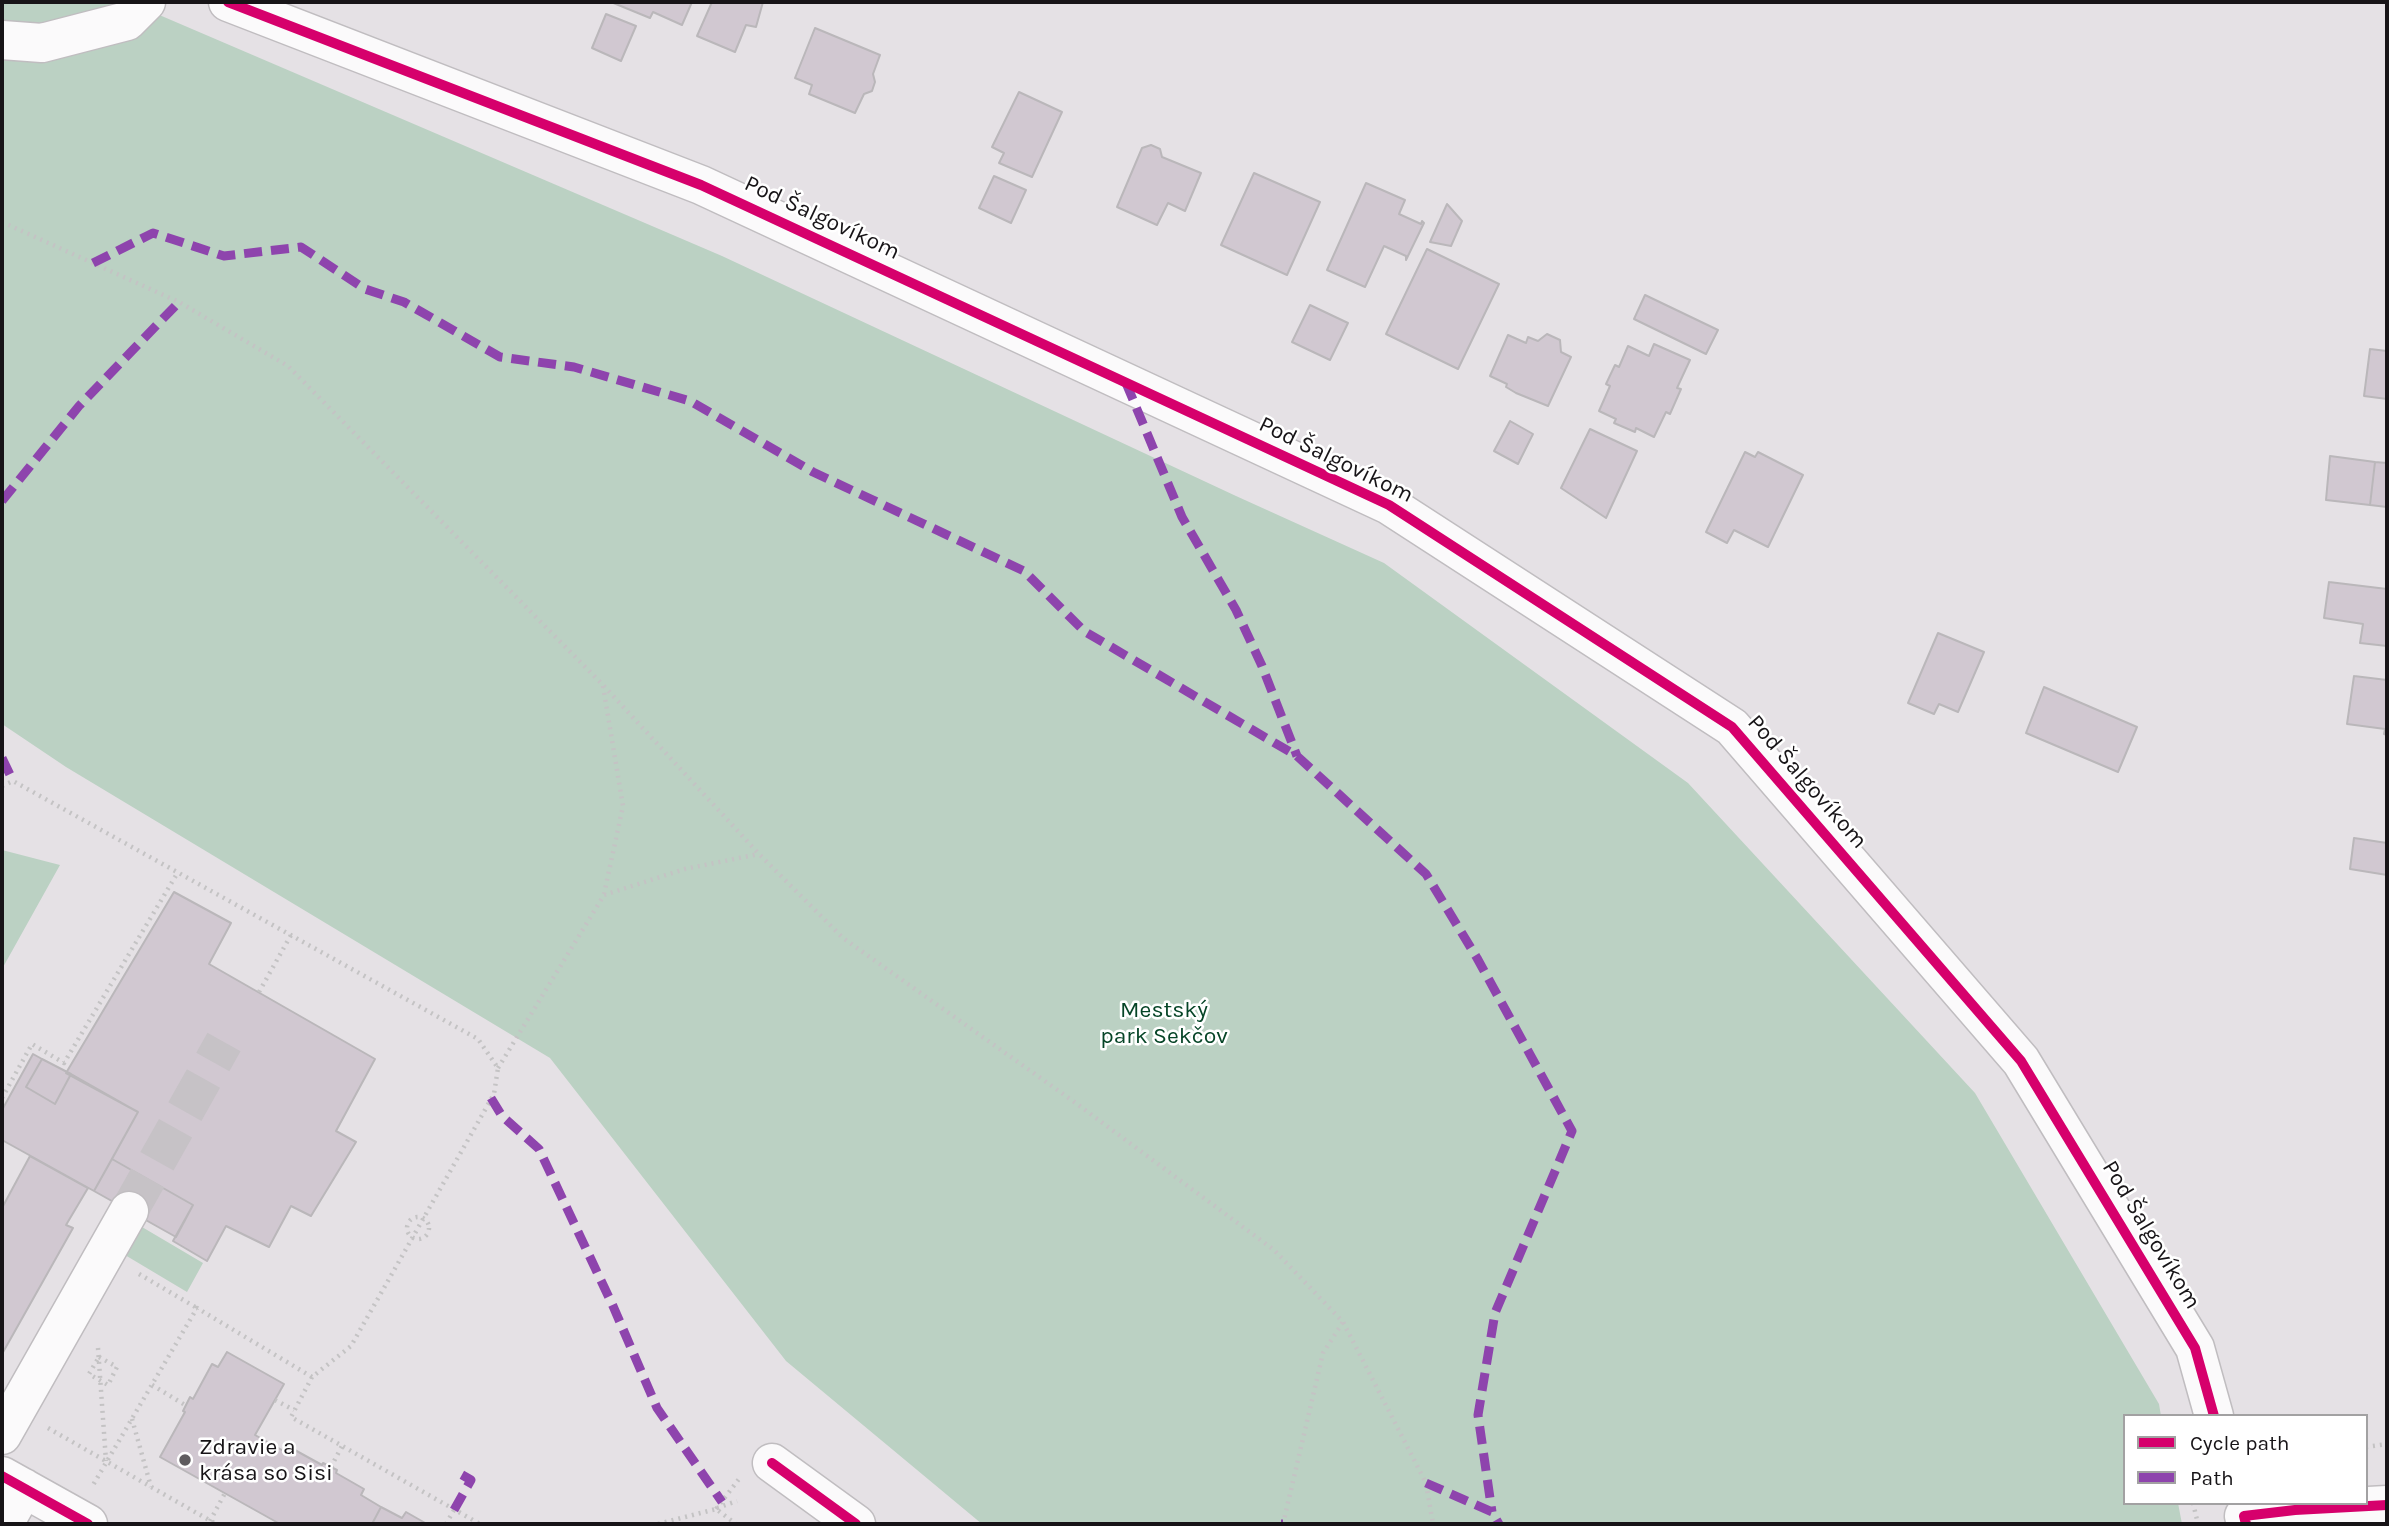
<!DOCTYPE html>
<html>
<head>
<meta charset="utf-8">
<style>
	body { margin:0 }
	#map { position:relative; width:2389px; height:1526px; overflow:hidden; background:#e5e1e5; font-family:Karla,sans-serif }
	canvas { display:block }
	.frame { position:absolute; inset:0; border:4px solid #171417; pointer-events:none }
	.legend { position:absolute; left:2123px; top:1414px; width:245px; height:91px; box-sizing:border-box; background:#fff; border:2px solid #a2a1a2; margin:0; padding:9px 12px; list-style:none; font-size:21px; color:#171417 }
	.legend li { display:flex; align-items:center; gap:14px; height:35px }
	.legend b { width:35px; border:2px solid #a2a1a2 }
</style>
</head>
<body>
<div id="map">
<canvas width="2389" height="1526"></canvas>
<div class="frame"></div>
<ul class="legend">
<li><b style="height:9px;background:#d6006c"></b>Cycle path</li>
<li><b style="height:9px;background:#8e44ad"></b>Path</li>
</ul>
</div>
<script>
const context = document.querySelector('canvas').getContext('2d');
context.lineJoin = 'round';
function fillPath(path, color) {
  context.fillStyle = color;
  context.fill(path, 'evenodd');
}
function shape(rows) {
  const path = new Path2D();
  for (const r of rows) {
    if (r.length === 3) {
      path.moveTo(r[0] + r[2], r[1]);
      path.arc(r[0], r[1], r[2], 0, 2 * Math.PI);
      continue;
    }
    path.moveTo(r[0], r[1]);
    for (let i = 2; i < r.length; i += 2) path.lineTo(r[i], r[i + 1]);
  }
  return path;
}
function stroke(path, color, width, dash) {
  context.strokeStyle = color;
  context.lineWidth = width;
  context.lineCap = dash ? 'butt' : 'round';
  context.setLineDash(dash || []);
  context.stroke(path);
}
function drawText(font, color, halo, rows, align = 'center') {
  context.font = font + ' Karla,sans-serif';
  context.lineWidth = 5;
  context.setLineDash([]);
  context.textBaseline = 'middle';
  context.strokeStyle = halo;
  context.fillStyle = color;
  for (const [text, x, y, turn = 0] of rows) {
    context.save();
    context.translate(x, y);
    context.rotate((+turn || 0) * Math.PI / 180);
    context.textAlign = isNaN(turn) ? turn : align;
    if (halo) context.strokeText(text, 0, 0);
    context.fillText(text, 0, 0);
    context.restore();
  }
}
fillPath(shape([
	[2,2,129,2,722,256,1236,496,1384,563,1688,783,1975,1093,2159,1404,2161,1416,2125,1416,2125,1503,2178,1503,2182,1524,982,1524,786,1361,550,1058,66,767,2,724],
	[2,850,60,865,2,969],
	[142,1227,203,1263,187,1292,125,1255]
]), '#bbd1c3');
const building = shape([
	[611,2,692,2,682,25,653,12,650,18,611,2],
	[712,2,763,2,756,27,746,25,735,52,697,36,712,2],
	[606,14,636,26,621,61,592,48,606,14],
	[815,28,880,55,873,74,875,82,872,91,864,94,855,113,809,94,812,85,795,78,815,28],
	[1019,92,1062,112,1032,177,999,163,1004,153,992,147,1019,92],
	[1151,145,1160,149,1162,157,1201,173,1185,211,1168,203,1157,225,1117,207,1142,148,1151,145],
	[1254,173,1320,202,1287,275,1221,245,1254,173],
	[994,176,1026,190,1011,223,979,208,994,176],
	[1366,183,1405,200,1399,214,1421,224,1422,221,1424,223,1406,260,1406,256,1384,246,1365,287,1327,270,1366,183],
	[1447,204,1462,221,1451,246,1430,242,1447,204],
	[1427,249,1499,284,1458,369,1386,334,1427,249],
	[1645,295,1718,330,1706,354,1634,319,1645,295],
	[1310,305,1348,323,1330,360,1292,342,1310,305],
	[1547,334,1560,340,1561,352,1571,357,1548,406,1516,393,1506,387,1507,384,1490,376,1508,335,1526,343,1528,337,1538,341,1547,334],
	[1654,344,1690,360,1677,388,1681,389,1670,414,1666,412,1654,437,1636,428,1635,432,1614,423,1616,419,1599,411,1610,386,1606,384,1615,365,1619,367,1628,346,1649,356,1654,344],
	[2370,349,2387,351,2387,399,2364,396,2370,349],
	[1510,421,1533,434,1518,464,1494,451,1510,421],
	[1590,429,1637,451,1606,518,1561,488,1590,429],
	[1745,452,1755,457,1758,452,1803,475,1768,547,1734,530,1727,543,1706,532,1745,452],
	[2330,456,2375,462,2370,505,2326,500,2330,456],
	[2375,462,2387,463,2387,507,2370,505,2375,462],
	[2329,582,2387,589,2387,646,2360,643,2363,624,2324,618,2329,582],
	[1938,633,1984,652,1958,712,1939,704,1934,714,1908,703,1938,633],
	[2354,676,2387,680,2387,735,2384,734,2385,729,2347,724,2354,676],
	[2044,687,2137,727,2118,772,2026,733,2044,687],
	[2354,838,2387,843,2387,875,2350,869,2354,838],
	[174,892,231,923,209,964,375,1059,336,1131,356,1142,311,1216,291,1206,269,1247,226,1226,207,1261,173,1241,193,1205,112,1159,138,1112,66,1073,174,892],
	[33,1054,42,1059,26,1087,55,1104,71,1074,138,1112,94,1191,2,1140,2,1110,33,1054],
	[42,1059,71,1074,55,1104,26,1087,42,1059],
	[30,1156,88,1188,66,1225,73,1228,2,1354,2,1208,30,1156],
	[112,1159,193,1205,176,1237,94,1191,112,1159],
	[227,1352,284,1384,255,1435,289,1454,293,1449,322,1465,323,1463,337,1470,336,1473,364,1489,361,1495,381,1507,372,1524,280,1524,160,1457,185,1412,183,1411,190,1397,193,1399,212,1364,218,1367,227,1352],
	[381,1507,402,1518,406,1512,427,1524,372,1524,381,1507]
]);
fillPath(building, '#d1c8d1');
stroke(building, '#bab7ba', 2);
stroke(shape([
	[129,1211,224,1042]
]), '#c6c2c6', 38, [38, 19]);
const minor = shape([
	[228,2,701,185,1389,505,1732,727,2021,1061,2195,1348,2214,1416],
	[2,40,42,43,127,21,146,2],
	[2,1435,129,1211],
	[772,1463,856,1524],
	[2,1476,88,1524],
	[2244,1516,2295,1510,2387,1505],
	[4,1524,24,1488]
]);
stroke(minor, '#c0bdc0', 41);
stroke(shape([
	[2,222,179,302,288,366,603,685,759,854,843,938,1073,1101,1274,1250,1343,1322,1426,1483,1433,1524],
	[603,686,623,806,604,894],
	[2,786,13,781,478,1039,498,1068,494,1094,351,1346,312,1377,197,1308,93,1485],
	[259,992,291,935],
	[498,1068,604,895,685,869,759,854],
	[2,1098,32,1044,64,1063,178,872],
	[418,1228,11],
	[139,1274,197,1308],
	[98,1348,106,1461],
	[99,1357,117,1367,108,1385,89,1374,99,1357],
	[312,1377,291,1417,480,1524],
	[152,1385,185,1405],
	[275,1400,294,1410],
	[132,1419,151,1487],
	[48,1428,216,1524],
	[2366,1447,2387,1444],
	[331,1467,342,1446],
	[2193,1503,2198,1524],
	[717,1508,737,1501],
	[716,1509,739,1479],
	[210,1521,225,1493],
	[446,1524,454,1510],
	[658,1524,716,1509,736,1524],
	[1283,1524,1323,1353,1343,1322]
]), '#c4c3c4', 4.5, [2, 5]);
stroke(minor, '#fbfafb', 38);
stroke(shape([
	[93,263,153,233,224,256,301,247,365,289,404,302,500,357,574,367,690,401,813,472,1024,571,1084,631,1297,756,1426,874,1477,958,1572,1131,1495,1313,1478,1415,1492,1512],
	[1126,383,1182,517,1236,610,1262,666,1297,756],
	[2,501,79,406,179,302],
	[2,758,13,781],
	[491,1098,502,1116,539,1149,613,1306,657,1408,722,1502],
	[1426,1483,1492,1512,1499,1524],
	[454,1510,471,1480,457,1472],
	[1281,1524,1283,1524]
]), '#8e44ad', 9, [18, 9]);
stroke(shape([
	[228,2,701,185,1389,505,1732,727,2021,1061,2195,1348,2214,1416],
	[772,1463,856,1524],
	[2,1476,88,1524],
	[2246,1524,2244,1516,2295,1510,2387,1505]
]), '#d6006c', 10);
for (const [x, y, r, color] of [
	[185,1460,7,"#5f5c5f"]
]) {
  const dot = new Path2D();
  dot.arc(x, y, r, 0, 2 * Math.PI);
  context.fillStyle = color;
  context.fill(dot);
  stroke(dot, '#fff', 2.5);
}
drawText('23px', '#171417', '#fff', [
	["Pod Šalgovíkom",822,218,25],
	["Pod Šalgovíkom",1336,460,26],
	["Pod Šalgovíkom",1807,782,49],
	["Pod Šalgovíkom",2151,1235,59]
]);
drawText('23px', '#064527', '#fff', [
	["Mestský",1164,1010],
	["park Sekčov",1164,1036]
]);
drawText('23px', '#171417', '#fff', [
	["Zdravie a",199,1447],
	["krása so Sisi",199,1473]
], 'left');
</script>
</body>
</html>
